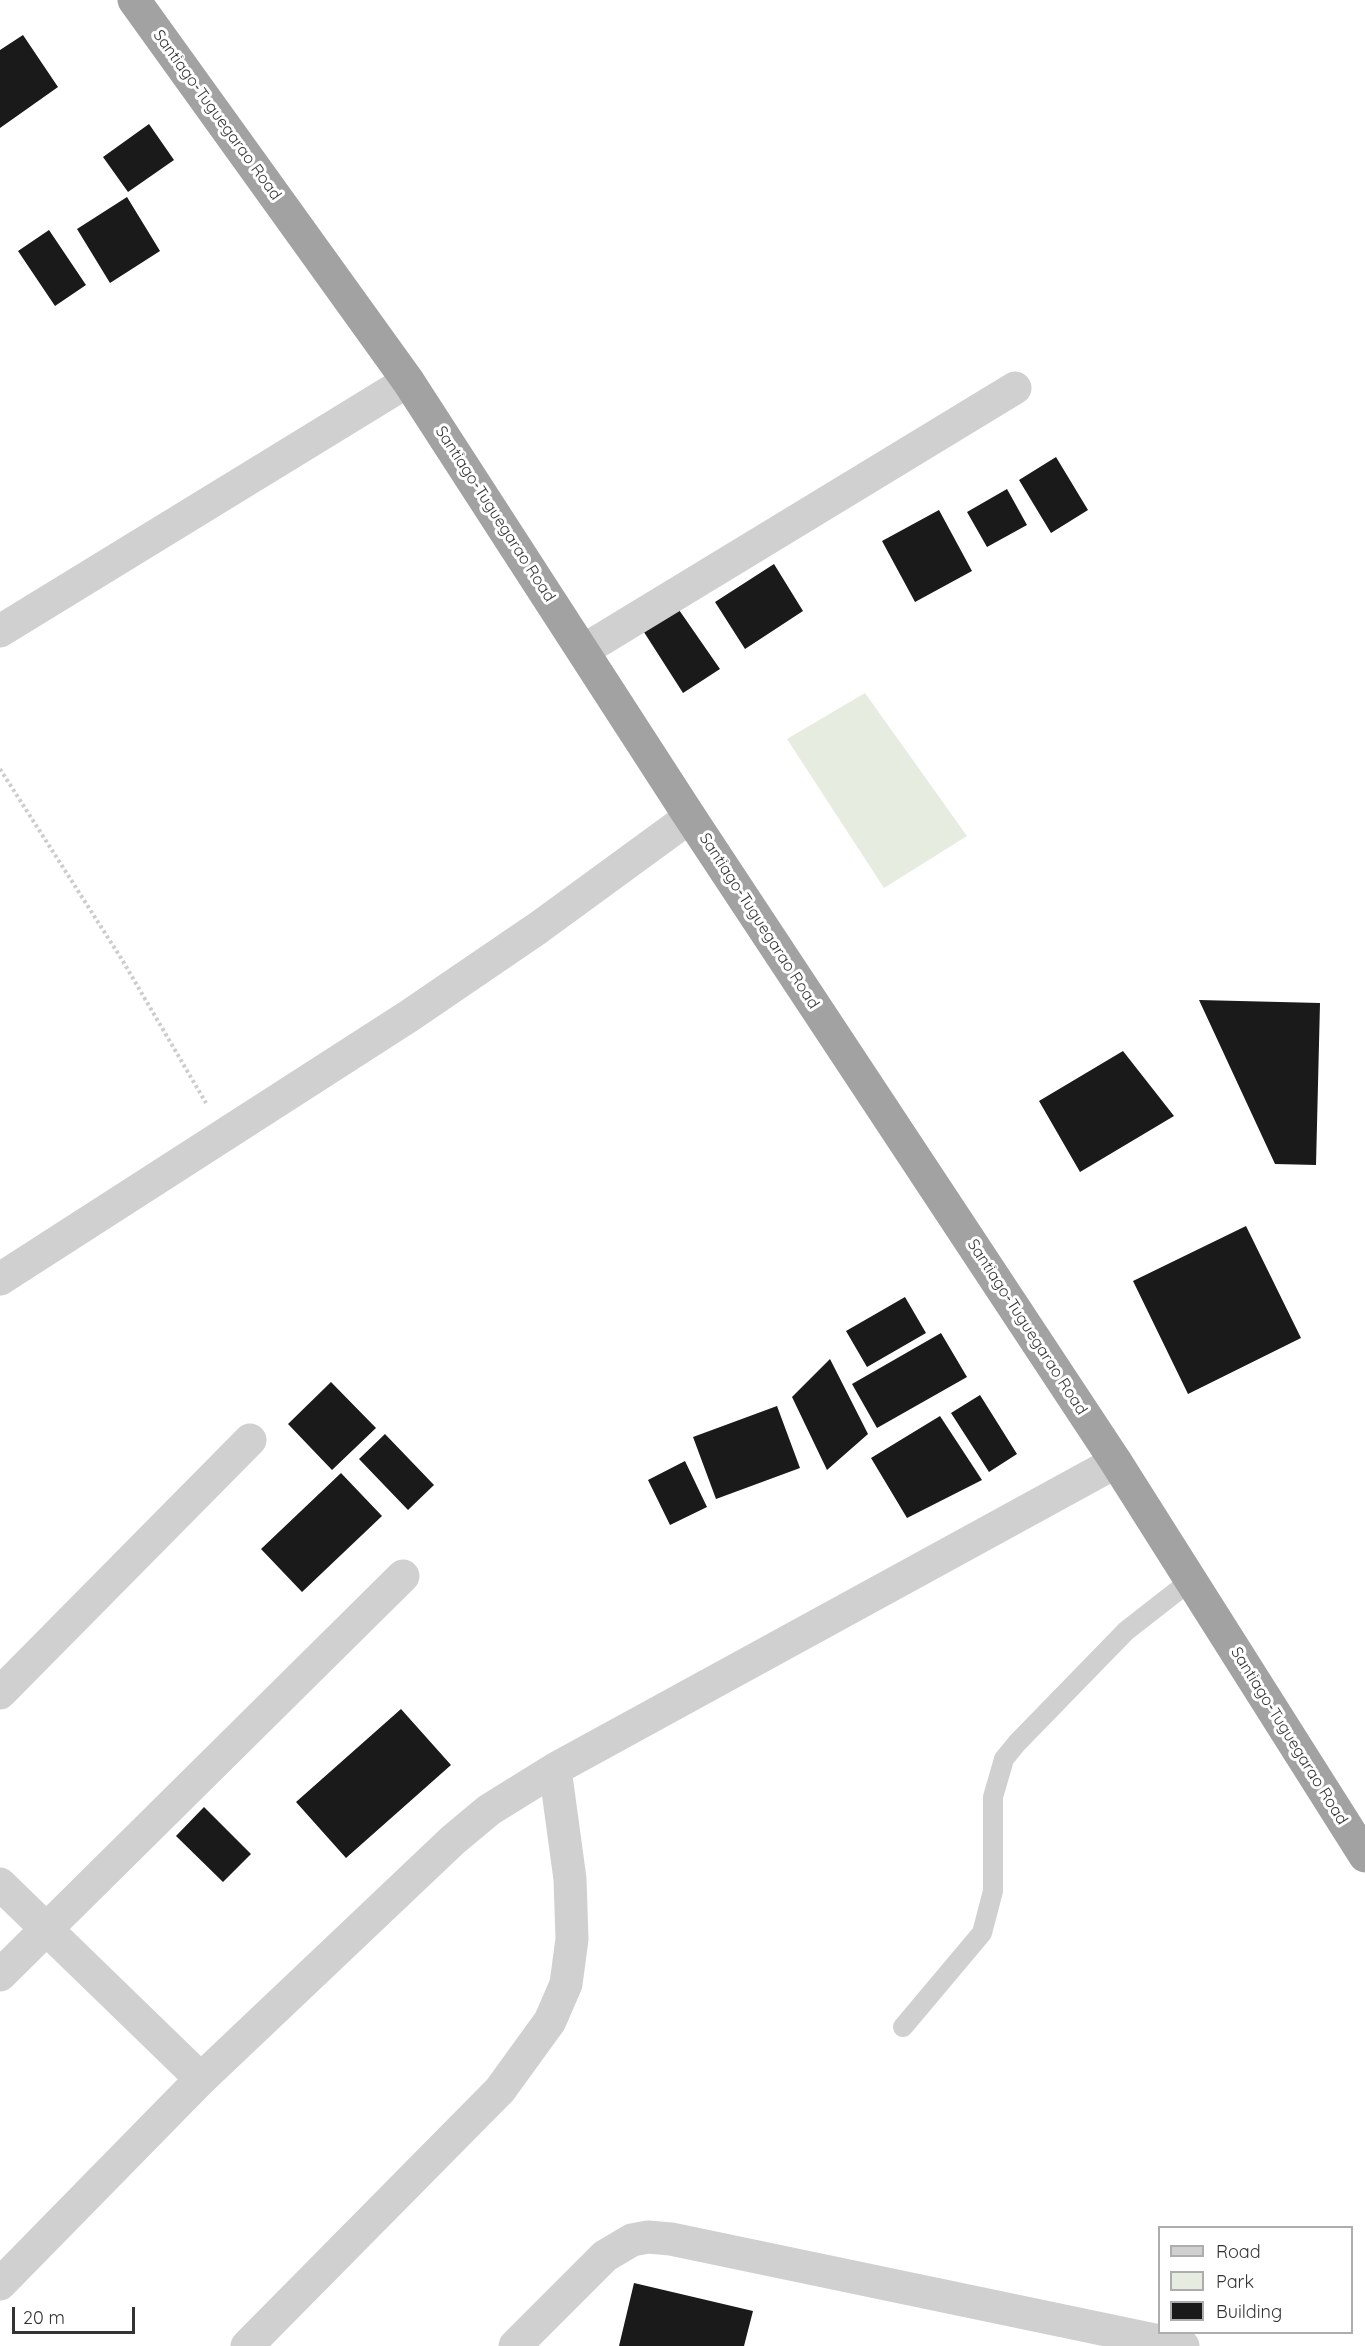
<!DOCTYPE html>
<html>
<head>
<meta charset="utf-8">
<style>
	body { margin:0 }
	#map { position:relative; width:1365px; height:2346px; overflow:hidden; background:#fff; font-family:Quicksand,sans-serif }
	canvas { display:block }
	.legend { position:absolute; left:1158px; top:2226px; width:195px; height:108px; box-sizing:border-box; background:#fff; border:2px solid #adadad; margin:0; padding:8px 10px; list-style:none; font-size:18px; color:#333 }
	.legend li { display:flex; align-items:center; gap:12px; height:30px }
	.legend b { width:30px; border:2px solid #adadad }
	.scale { position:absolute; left:12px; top:2307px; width:123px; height:27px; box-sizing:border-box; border:3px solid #333; border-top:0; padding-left:8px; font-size:18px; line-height:21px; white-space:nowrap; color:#333; -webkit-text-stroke:4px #fff; paint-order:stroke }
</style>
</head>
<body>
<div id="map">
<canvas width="1365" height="2346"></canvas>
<ul class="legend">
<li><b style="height:8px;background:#d0d0d0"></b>Road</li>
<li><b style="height:16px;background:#e6ecdf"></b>Park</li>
<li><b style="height:16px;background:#1a1a1a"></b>Building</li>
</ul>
<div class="scale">20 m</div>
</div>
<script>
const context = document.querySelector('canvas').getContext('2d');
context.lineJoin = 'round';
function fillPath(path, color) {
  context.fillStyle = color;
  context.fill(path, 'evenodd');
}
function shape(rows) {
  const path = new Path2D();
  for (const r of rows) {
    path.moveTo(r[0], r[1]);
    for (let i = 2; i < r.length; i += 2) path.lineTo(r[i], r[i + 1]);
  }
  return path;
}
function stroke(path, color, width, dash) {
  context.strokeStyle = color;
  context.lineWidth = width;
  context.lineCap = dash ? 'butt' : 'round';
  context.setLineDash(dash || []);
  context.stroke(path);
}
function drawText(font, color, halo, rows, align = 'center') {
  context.font = font + ' Quicksand,sans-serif';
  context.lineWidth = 6;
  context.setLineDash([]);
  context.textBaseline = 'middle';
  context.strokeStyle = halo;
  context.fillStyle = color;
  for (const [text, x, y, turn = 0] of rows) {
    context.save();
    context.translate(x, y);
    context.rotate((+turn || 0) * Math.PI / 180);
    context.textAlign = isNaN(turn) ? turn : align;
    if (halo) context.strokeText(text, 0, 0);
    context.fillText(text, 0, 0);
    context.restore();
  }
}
fillPath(shape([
	[865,693,967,836,884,888,787,739]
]), '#e6ecdf');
fillPath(shape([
	[23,35,58,87,0,128,0,50],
	[149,124,174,160,128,192,103,157],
	[127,197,160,251,110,283,77,229],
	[49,230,86,285,55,306,18,251],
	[1056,457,1088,510,1051,533,1019,480],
	[1007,489,1027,525,987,547,967,512],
	[939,510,972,571,915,602,882,541],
	[774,564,803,611,745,649,715,602],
	[677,607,720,669,683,693,642,629],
	[1199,1000,1320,1003,1316,1165,1275,1164],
	[1123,1051,1174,1116,1080,1172,1039,1101],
	[1246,1226,1301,1338,1188,1394,1133,1281],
	[905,1297,926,1333,867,1367,846,1331],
	[941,1333,967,1377,877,1428,852,1384],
	[830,1359,868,1434,827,1470,792,1397],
	[331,1382,376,1428,332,1470,288,1424],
	[980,1395,1017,1454,989,1472,951,1413],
	[777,1406,800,1468,716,1499,693,1437],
	[940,1416,982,1480,907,1518,871,1458],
	[385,1434,434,1485,408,1510,359,1459],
	[685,1461,707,1507,670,1525,648,1480],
	[341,1473,382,1516,302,1592,261,1549],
	[401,1709,451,1765,346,1858,296,1802],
	[204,1807,251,1854,223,1882,176,1836],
	[634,2283,753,2311,744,2346,619,2346]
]), '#1a1a1a');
stroke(shape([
	[0,769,121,958,206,1103]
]), '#cdcdcd', 4, [3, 3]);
stroke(shape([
	[903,2027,982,1933,993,1891,993,1797,1004,1759,1017,1743,1126,1631,1190,1581]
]), '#d0d0d0', 20);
stroke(shape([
	[0,631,408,381],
	[584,650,1015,388],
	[0,1279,409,1016,538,928,690,817],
	[0,1693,250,1440],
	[0,1884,201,2079],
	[0,1975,403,1576],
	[0,2284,201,2079,453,1840,489,1810,555,1769,1116,1462],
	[247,2346,500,2090,550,2021,566,1984,572,1939,570,1879,555,1769],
	[515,2346,605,2256,632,2240,648,2237,671,2239,1183,2346]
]), '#d0d0d0', 33);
stroke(shape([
	[134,0,408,381,690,817,1116,1462,1365,1856]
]), '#a2a2a2', 33);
drawText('16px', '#333', '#fff', [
	["Santiago-Tuguegarao Road",217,115,54],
	["Santiago-Tuguegarao Road",495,514,57],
	["Santiago-Tuguegarao Road",759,921,57],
	["Santiago-Tuguegarao Road",1027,1327,57],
	["Santiago-Tuguegarao Road",1289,1736,58]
]);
</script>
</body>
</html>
